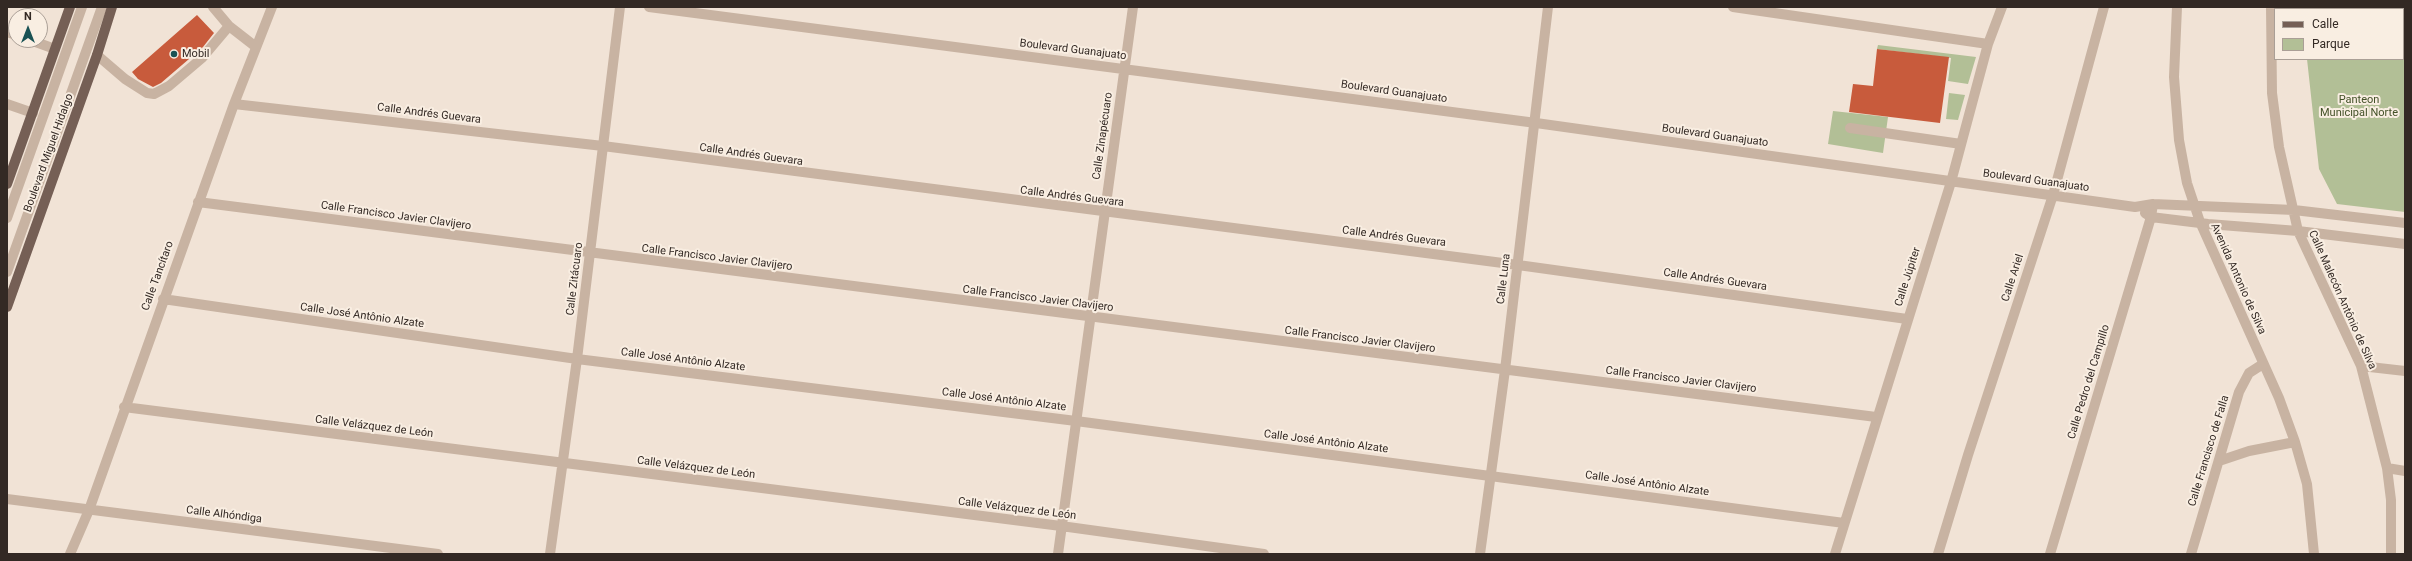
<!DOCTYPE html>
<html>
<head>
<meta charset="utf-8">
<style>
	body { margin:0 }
	#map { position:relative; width:2412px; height:561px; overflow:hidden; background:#f1e3d6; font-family:Roboto,sans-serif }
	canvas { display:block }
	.frame { position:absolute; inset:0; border:8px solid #332924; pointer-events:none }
	.legend { position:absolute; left:2274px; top:8px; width:130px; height:52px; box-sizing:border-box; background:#f9eee2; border:1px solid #aa9f96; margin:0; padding:5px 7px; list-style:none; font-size:12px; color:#332924 }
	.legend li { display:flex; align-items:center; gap:8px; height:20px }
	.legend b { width:20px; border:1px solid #aa9f96 }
	.north { position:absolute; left:8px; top:8px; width:40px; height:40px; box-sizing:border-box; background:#f9eee2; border:1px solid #aa9f96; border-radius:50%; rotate:0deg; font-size:11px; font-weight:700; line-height:16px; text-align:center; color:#332924 }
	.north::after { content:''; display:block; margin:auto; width:14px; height:18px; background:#1a5254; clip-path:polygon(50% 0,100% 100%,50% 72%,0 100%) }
</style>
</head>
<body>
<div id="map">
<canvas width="2412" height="561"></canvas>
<div class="frame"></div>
<ul class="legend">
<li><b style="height:5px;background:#755f55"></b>Calle</li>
<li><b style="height:11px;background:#b2bf96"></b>Parque</li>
</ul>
<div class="north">N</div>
</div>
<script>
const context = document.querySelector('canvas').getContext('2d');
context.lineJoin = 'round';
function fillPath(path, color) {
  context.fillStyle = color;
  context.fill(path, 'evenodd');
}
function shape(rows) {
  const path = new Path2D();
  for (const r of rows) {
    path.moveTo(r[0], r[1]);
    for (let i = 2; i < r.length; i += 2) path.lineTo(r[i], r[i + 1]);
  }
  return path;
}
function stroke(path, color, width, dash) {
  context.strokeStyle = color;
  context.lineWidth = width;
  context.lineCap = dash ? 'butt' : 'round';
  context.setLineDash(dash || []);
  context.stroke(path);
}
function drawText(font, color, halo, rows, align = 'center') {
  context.font = font + ' Roboto,sans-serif';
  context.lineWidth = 4;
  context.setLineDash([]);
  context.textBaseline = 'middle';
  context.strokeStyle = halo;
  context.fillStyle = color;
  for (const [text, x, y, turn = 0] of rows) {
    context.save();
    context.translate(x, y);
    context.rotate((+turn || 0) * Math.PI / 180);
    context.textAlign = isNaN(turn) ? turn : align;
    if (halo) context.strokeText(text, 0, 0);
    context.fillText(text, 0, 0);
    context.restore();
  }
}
fillPath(shape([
	[2306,7,2405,7,2405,212,2337,204,2319,169,2307,59,2403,59,2403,9,2306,9],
	[1878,45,1976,57,1968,84,1948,81,1951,58,1877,49],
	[1949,93,1965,95,1958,120,1946,119],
	[1833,111,1888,117,1883,153,1828,144]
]), '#b2bf96');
fillPath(shape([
	[197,15,214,33,203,47,161,83,153,87,138,79,132,72],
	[1877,49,1949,57,1940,123,1849,112,1853,84,1873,86]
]), '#c85b3c');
stroke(shape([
	[213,7,229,26,256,47],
	[649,7,1536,123,2135,207,2153,204,2294,210,2405,223],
	[1733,7,1988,44],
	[2177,7,2174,77,2179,140,2187,183,2200,222,2279,398,2295,442,2307,484,2314,554],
	[2271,7,2272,93,2279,147,2298,231,2361,366,2387,468,2391,500,2391,554],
	[7,32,16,35],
	[30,40,55,49],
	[97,55,125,79,147,93,154,94,169,86,202,58,229,26],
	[7,104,33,113],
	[234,104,603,146,1518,265,1907,319],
	[1850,128,1961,144],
	[198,202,1876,417],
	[2145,213,2151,217,2208,224,2298,231,2405,244],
	[7,218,82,7],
	[7,272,102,7],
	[163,299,577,359,1076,421,1844,523],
	[2361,366,2405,371],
	[124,407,1061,526,1264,554],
	[2219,461,2249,451,2295,442],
	[2387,468,2405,471],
	[7,499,438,554],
	[70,554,89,510,234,104,272,7],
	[550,554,577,359,620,7],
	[1058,554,1133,7],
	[1480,554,1505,370,1548,7],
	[1835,554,1951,182,1988,44,2002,7],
	[1938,554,1968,455,2053,195,2104,7],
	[2050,554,2151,217,2153,204],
	[2191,554,2239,392,2249,373,2263,364]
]), '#c8b3a2', 10);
stroke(shape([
	[7,184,70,7],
	[7,307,97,55,112,7]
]), '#755f55', 10);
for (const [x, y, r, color] of [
	[174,54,4,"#1a5254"]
]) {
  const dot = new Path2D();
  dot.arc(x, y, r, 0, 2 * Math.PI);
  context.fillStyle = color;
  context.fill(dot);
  stroke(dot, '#f9eee2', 1.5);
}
drawText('11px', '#332924', '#f9eee2', [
	["Boulevard Guanajuato",1073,50,7],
	["Boulevard Guanajuato",1394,92,8],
	["Calle Andrés Guevara",429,114,7],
	["Calle Zinapécuaro",1103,136,-82],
	["Boulevard Guanajuato",1715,136,8],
	["Boulevard Miguel Hidalgo",49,153,-70],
	["Calle Andrés Guevara",751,155,8],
	["Boulevard Guanajuato",2036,181,8],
	["Calle Andrés Guevara",1072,197,7],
	["Calle Francisco Javier Clavijero",396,216,8],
	["Calle Andrés Guevara",1394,237,7],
	["Calle Francisco Javier Clavijero",717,258,7],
	["Calle Tancítaro",158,276,-70],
	["Calle Júpiter",1908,277,-72],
	["Calle Ariel",2013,278,-72],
	["Calle Zitácuaro",575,279,-83],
	["Calle Luna",1504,279,-83],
	["Avenida Antonio de Silva",2238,279,66],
	["Calle Andrés Guevara",1715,280,8],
	["Calle Francisco Javier Clavijero",1038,299,7],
	["Calle Malecón Antônio de Silva",2342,300,66],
	["Calle José Antônio Alzate",362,316,8],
	["Calle Francisco Javier Clavijero",1360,340,7],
	["Calle José Antônio Alzate",683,360,7],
	["Calle Francisco Javier Clavijero",1681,380,7],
	["Calle Pedro del Campillo",2089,382,-73],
	["Calle José Antônio Alzate",1004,400,7],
	["Calle Velázquez de León",374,427,7],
	["Calle José Antônio Alzate",1326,442,7],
	["Calle Francisco de Falla",2209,451,-73],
	["Calle Velázquez de León",696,468,7],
	["Calle José Antônio Alzate",1647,484,8],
	["Calle Velázquez de León",1017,509,7],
	["Calle Alhóndiga",224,515,7]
]);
drawText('11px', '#332924', '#f9eee2', [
	["Mobil",182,54]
], 'left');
drawText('11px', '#435128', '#f9eee2', [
	["Panteon",2359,100],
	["Municipal Norte",2359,113]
]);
</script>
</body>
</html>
